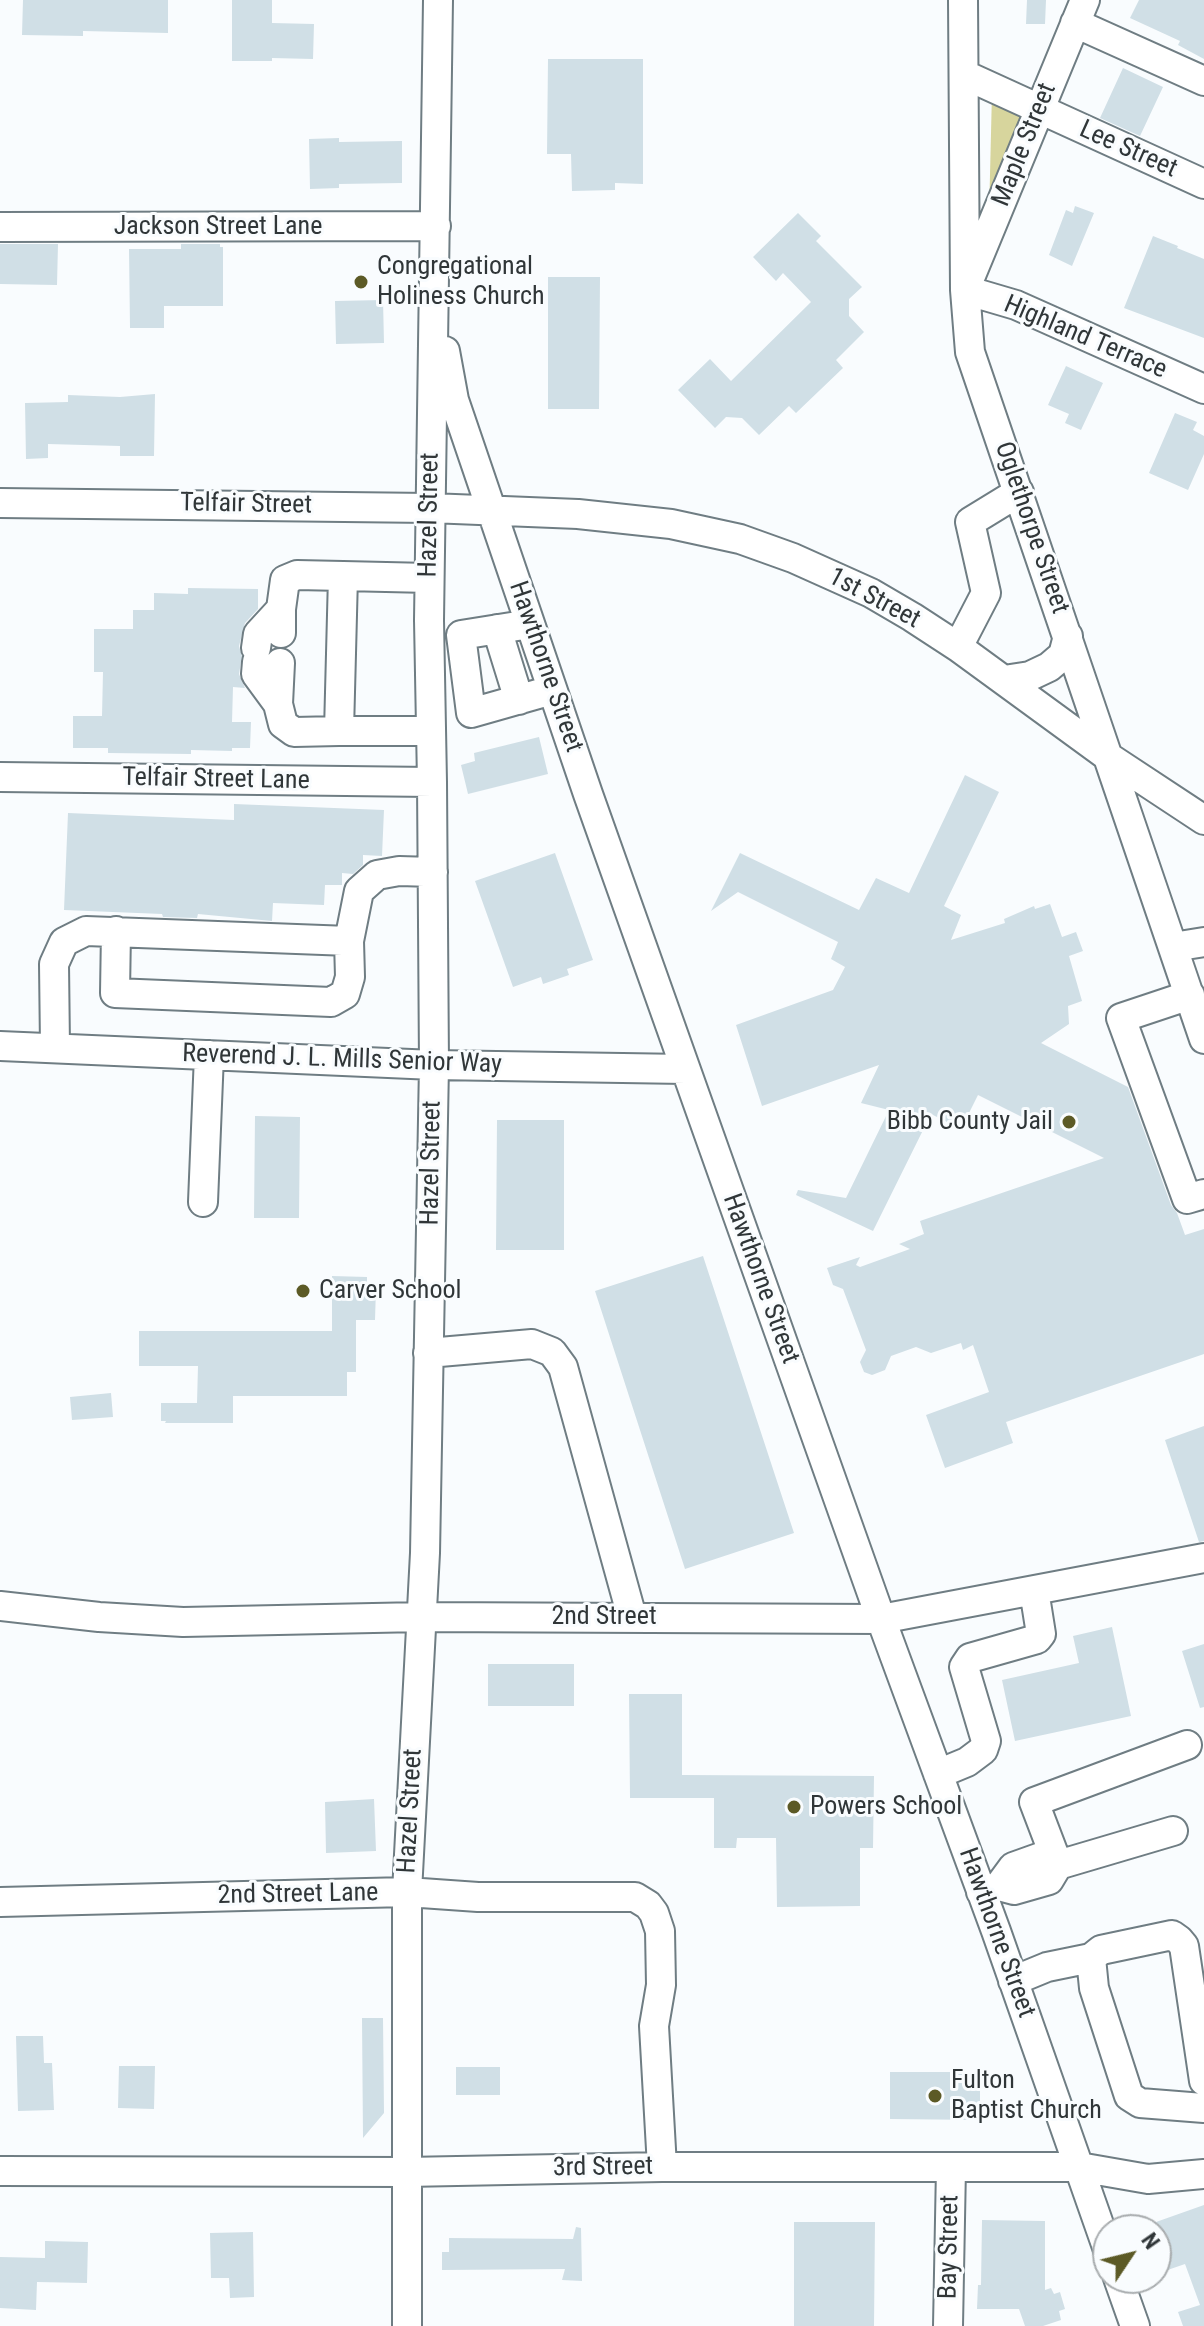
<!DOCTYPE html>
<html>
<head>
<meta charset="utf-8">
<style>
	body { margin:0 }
	#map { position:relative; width:1204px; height:2326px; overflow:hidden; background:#f9fcfe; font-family:"Roboto Condensed",sans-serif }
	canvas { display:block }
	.north { position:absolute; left:1092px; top:2214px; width:80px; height:80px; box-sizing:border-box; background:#f9fcfe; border:2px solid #a9adaf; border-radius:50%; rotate:55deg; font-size:22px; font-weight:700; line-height:32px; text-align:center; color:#303638 }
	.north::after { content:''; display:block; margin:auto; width:28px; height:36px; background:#5c5a26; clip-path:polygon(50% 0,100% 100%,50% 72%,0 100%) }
</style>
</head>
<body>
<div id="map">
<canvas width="1204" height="2326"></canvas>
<div class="north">N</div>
</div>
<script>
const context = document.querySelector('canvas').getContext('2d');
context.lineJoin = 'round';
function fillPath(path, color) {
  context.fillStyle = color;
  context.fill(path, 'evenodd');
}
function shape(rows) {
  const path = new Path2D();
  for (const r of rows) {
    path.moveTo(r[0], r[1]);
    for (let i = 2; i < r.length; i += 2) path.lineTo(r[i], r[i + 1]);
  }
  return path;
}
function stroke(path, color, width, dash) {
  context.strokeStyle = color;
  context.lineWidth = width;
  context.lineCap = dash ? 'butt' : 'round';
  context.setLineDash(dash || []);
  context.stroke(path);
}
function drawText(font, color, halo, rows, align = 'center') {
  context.font = font + ' "Roboto Condensed",sans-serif';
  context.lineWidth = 6;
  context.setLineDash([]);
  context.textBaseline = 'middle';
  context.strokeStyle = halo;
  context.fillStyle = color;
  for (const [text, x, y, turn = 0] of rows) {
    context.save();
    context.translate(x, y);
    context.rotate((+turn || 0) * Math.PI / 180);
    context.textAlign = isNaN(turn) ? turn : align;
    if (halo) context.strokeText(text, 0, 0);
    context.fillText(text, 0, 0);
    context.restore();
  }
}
fillPath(shape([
	[992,92,1034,112,989,216]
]), '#d7d59d');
fillPath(shape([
	[23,0,168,0,168,33,83,31,83,36,22,35],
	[232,0,272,0,272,23,314,24,313,59,272,58,272,61,232,61],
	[1027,0,1046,0,1045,24,1026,24],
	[1139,0,1204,0,1204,59,1178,45,1180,41,1130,18],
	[548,59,643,59,643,184,615,183,615,190,572,191,571,154,547,154],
	[1123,68,1163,87,1140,136,1100,118],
	[339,138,339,142,402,141,402,183,339,184,339,188,310,189,309,139],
	[1075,206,1094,213,1072,266,1049,255,1066,210,1073,213],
	[798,213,821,236,816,241,862,287,849,299,849,316,864,332,836,360,843,368,796,413,789,406,759,435,742,418,726,417,715,428,678,390,710,359,731,381,811,302,783,273,776,281,753,257],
	[1153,236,1178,246,1177,248,1204,259,1204,338,1124,308],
	[0,244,58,244,57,285,0,284],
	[181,244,220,244,220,247,223,247,223,306,164,306,164,328,130,328,129,249,181,249],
	[548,277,600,277,599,409,548,409],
	[383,300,384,343,336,344,335,301],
	[1066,366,1103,383,1081,430,1065,423,1069,414,1048,405],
	[155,394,154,456,120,456,120,446,48,444,48,458,26,459,25,403,68,402,68,395,120,397],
	[1175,413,1197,422,1193,430,1204,436,1204,454,1188,490,1149,473],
	[188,588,258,589,258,609,245,623,239,646,242,656,239,674,245,688,233,687,232,722,251,722,250,748,232,748,232,751,191,750,191,754,108,753,108,748,73,748,73,716,102,716,103,672,94,672,94,629,133,629,133,610,154,610,154,593,188,594],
	[539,737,548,774,468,794,461,765,475,761,474,753],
	[965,775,999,792,944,906,961,915,951,940,1005,923,1004,919,1034,906,1035,909,1050,904,1062,937,1076,932,1083,951,1069,956,1082,1001,1068,1006,1069,1024,1041,1043,1128,1087,1171,1205,1177,1213,1185,1235,1204,1229,1204,1354,1006,1422,1013,1443,945,1468,926,1415,989,1392,973,1345,963,1350,961,1343,931,1353,916,1347,891,1356,885,1370,872,1375,864,1372,860,1362,866,1350,843,1289,833,1285,827,1268,860,1257,856,1265,860,1267,910,1249,899,1244,924,1234,920,1221,1104,1158,978,1095,961,1129,931,1114,873,1231,796,1195,798,1190,846,1198,889,1110,861,1103,879,1065,762,1106,736,1025,833,990,845,967,831,959,838,942,738,892,711,911,740,853,859,910,876,878,909,893],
	[234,804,384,810,382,856,363,855,363,865,353,874,342,873,342,885,325,885,324,905,273,903,272,921,198,914,197,918,163,917,162,914,64,910,68,813,234,820],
	[555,853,593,960,567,969,569,975,543,984,541,977,513,987,475,881],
	[255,1116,300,1117,299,1218,254,1218],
	[497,1120,564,1120,564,1250,496,1250],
	[703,1256,794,1533,685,1569,595,1291],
	[332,1276,367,1277,367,1288,376,1288,375,1320,356,1320,356,1372,347,1372,347,1396,233,1396,233,1423,165,1423,166,1421,161,1421,161,1403,197,1403,198,1366,139,1366,139,1331,332,1331],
	[111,1393,113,1417,72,1420,70,1397],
	[1204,1426,1204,1541,1199,1542,1165,1440],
	[1112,1627,1131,1716,1015,1741,1002,1680,1079,1663,1073,1636],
	[1204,1644,1204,1707,1200,1708,1182,1651],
	[488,1664,574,1664,574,1706,488,1706],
	[629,1694,682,1694,682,1775,874,1776,873,1848,860,1848,860,1906,777,1907,776,1838,737,1838,736,1848,714,1848,714,1798,630,1798],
	[374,1799,376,1851,326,1853,325,1802],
	[362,2018,383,2018,384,2113,363,2138],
	[16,2036,43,2036,44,2063,52,2063,54,2110,18,2111],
	[119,2066,155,2066,154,2109,118,2108],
	[456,2067,500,2067,500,2095,456,2095],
	[890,2072,980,2072,980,2120,890,2119],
	[1204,2205,1204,2326,1183,2326,1178,2312,1200,2305,1185,2264,1156,2274,1156,2222],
	[982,2220,1045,2221,1045,2290,1051,2288,1054,2294,1060,2292,1065,2309,1059,2311,1061,2320,1043,2326,1025,2326,1019,2309,977,2309,978,2285,981,2285],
	[794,2222,875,2222,874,2326,794,2326],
	[576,2227,581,2228,582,2281,562,2280,565,2269,442,2270,442,2252,449,2252,449,2238,573,2239],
	[253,2232,254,2297,230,2298,229,2278,211,2278,210,2233],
	[45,2241,88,2242,87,2283,37,2282,36,2310,0,2308,0,2257,45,2258]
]), '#d0dfe6');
const minor = shape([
	[963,0,965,290,970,352,1204,1039],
	[1085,0,965,290,1016,305,1204,389],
	[1075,23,1204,81],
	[965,75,1204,184],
	[0,227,436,226],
	[445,351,454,400,588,794,881,1619,996,1931,1108,2250],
	[0,503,430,508,578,514,671,524,740,539,793,558,871,593,912,617,958,647,1110,758,1204,820],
	[429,578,343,576,339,731,431,731],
	[530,624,461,635,471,713,552,690],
	[497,629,519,700],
	[281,633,281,609,285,580,297,575,343,576],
	[958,647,986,593,970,522,1019,492],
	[256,648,258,634,281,609],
	[257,662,256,674,278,704],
	[280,663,278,704,283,724,294,732,339,731],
	[1004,680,1030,676,1049,667,1063,655,1068,636],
	[0,777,432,782],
	[116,931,115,993,331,1002,345,994,350,977,349,941,359,891,377,875,399,871,433,872],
	[1173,947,1204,942],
	[1190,995,1121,1018,1187,1199,1204,1194],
	[0,1046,434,1065,685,1069],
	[55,1047,54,964,64,942,86,931,349,941],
	[203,1202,209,1055],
	[428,1353,532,1344,552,1352,563,1367,632,1617],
	[0,1606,99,1617,183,1622,421,1617,881,1619,1204,1558],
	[938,1774,967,1762,983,1750,986,1741,964,1667,970,1658,1037,1639,1041,1634,1034,1590],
	[1058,1865,1034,1802,1187,1745],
	[999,1886,1014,1890,1049,1880,1058,1865],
	[981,1892,999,1886,1013,1867,1041,1857,1058,1865,1173,1831],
	[0,1902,407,1892,478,1897,635,1897,648,1905,654,1913,660,1931,661,1985,654,2026,662,2167],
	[1013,1981,1047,1967,1091,1958],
	[1204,2081,1184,1946,1179,1940,1172,1935,1101,1950,1091,1958,1094,1988,1129,2096,1140,2103,1204,2108],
	[0,2171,406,2172,662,2167,1079,2167,1148,2179,1204,2174],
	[1118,2278,1135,2326],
	[407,2326,407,1892,425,1553,434,1065,432,782,429,620,438,0],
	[948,2326,951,2167]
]);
stroke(minor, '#6f7d83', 32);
stroke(minor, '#fff', 28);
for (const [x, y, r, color] of [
	[361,282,8,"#5c5a26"],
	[1069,1122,8,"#5c5a26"],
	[303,1291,8,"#5c5a26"],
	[794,1807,8,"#5c5a26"],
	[935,2096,8,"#5c5a26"]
]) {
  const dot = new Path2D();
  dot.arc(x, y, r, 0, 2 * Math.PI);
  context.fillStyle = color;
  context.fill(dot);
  stroke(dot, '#f9fcfe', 3);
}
drawText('26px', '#303638', '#f9fcfe', [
	["Maple Street",1025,145,-68],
	["Lee Street",1128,150,24],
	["Jackson Street Lane",218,227],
	["Highland Terrace",1085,338,23],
	["Telfair Street",246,505,1],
	["Hazel Street",430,515,-89],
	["Oglethorpe Street",1031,528,71],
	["1st Street",874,599,28],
	["Hawthorne Street",545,667,71],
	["Telfair Street Lane",216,780,1],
	["Reverend J. L. Mills Senior Way",342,1060,2],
	["Hazel Street",432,1163,-89],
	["Hawthorne Street",760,1279,70],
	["2nd Street",604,1617],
	["Hazel Street",411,1811,-87],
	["2nd Street Lane",298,1895,-1],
	["Hawthorne Street",996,1933,70],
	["3rd Street",603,2168,-1],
	["Bay Street",950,2247,-89]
]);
drawText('26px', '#303638', '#f9fcfe', [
	["Congregational",377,267],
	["Holiness Church",377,297],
	["Bibb County Jail",1053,1122,"right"],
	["Carver School",319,1291],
	["Powers School",810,1807],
	["Fulton",951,2081],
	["Baptist Church",951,2111]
], 'left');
</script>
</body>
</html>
